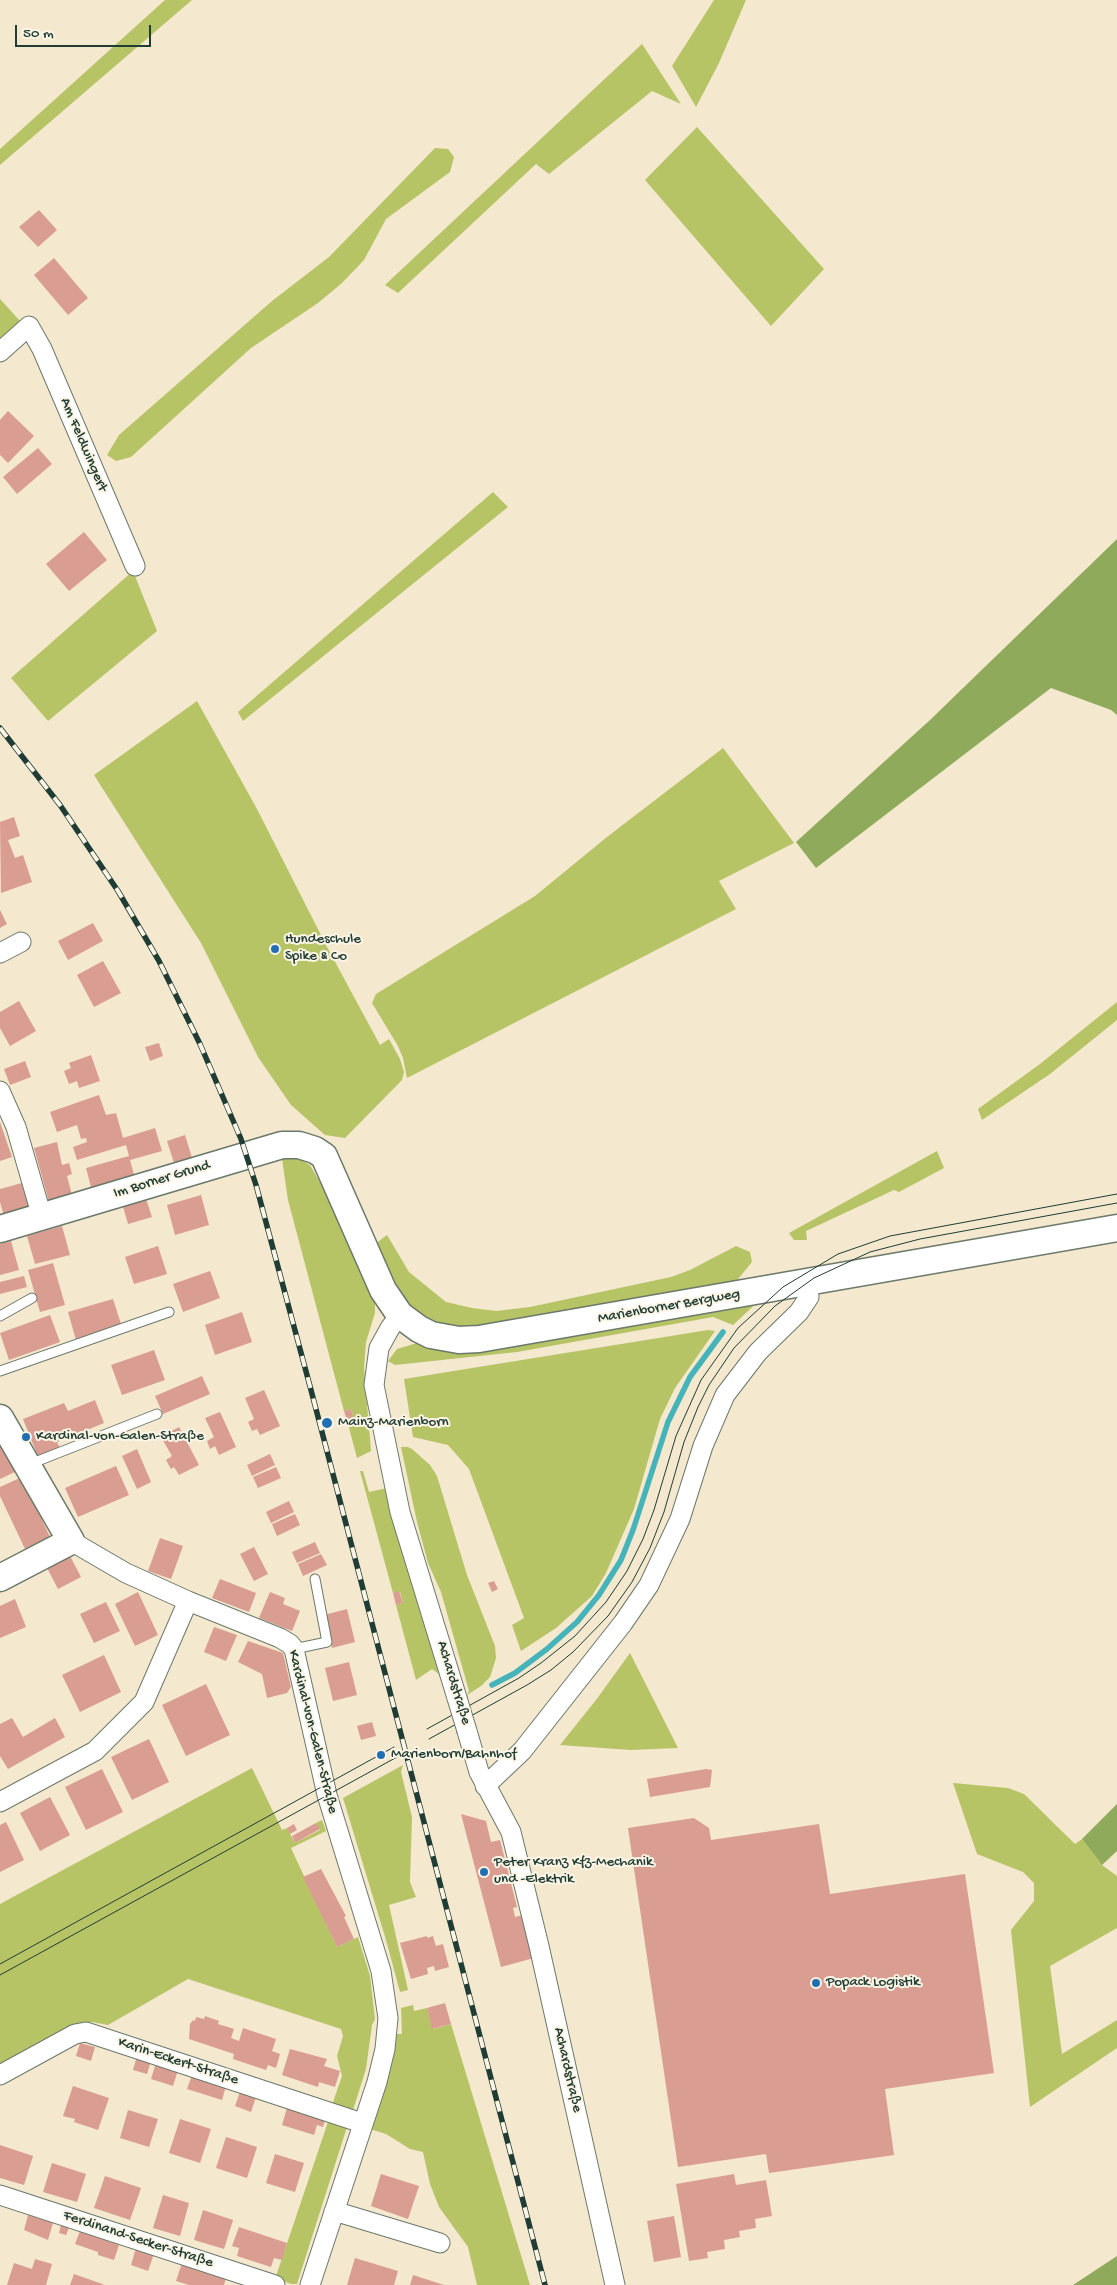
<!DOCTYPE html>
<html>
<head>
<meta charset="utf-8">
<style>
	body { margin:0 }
	#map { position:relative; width:1117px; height:2285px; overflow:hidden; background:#f4e8ce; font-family:"Gochi Hand",sans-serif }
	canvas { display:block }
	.scale { position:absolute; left:15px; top:25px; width:136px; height:22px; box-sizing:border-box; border:2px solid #1f3d34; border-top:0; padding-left:6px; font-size:15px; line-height:18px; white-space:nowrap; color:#1f3d34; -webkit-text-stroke:4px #fcf5e5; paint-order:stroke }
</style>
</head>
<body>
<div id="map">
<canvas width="1117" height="2285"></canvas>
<div class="scale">50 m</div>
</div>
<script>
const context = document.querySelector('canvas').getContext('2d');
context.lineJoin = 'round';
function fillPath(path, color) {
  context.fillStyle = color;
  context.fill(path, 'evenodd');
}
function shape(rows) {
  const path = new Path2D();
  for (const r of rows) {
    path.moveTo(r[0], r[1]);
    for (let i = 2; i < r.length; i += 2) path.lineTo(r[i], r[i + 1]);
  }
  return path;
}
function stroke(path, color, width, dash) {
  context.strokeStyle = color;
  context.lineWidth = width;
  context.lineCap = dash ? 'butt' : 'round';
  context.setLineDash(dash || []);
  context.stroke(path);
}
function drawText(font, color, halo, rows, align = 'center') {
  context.font = font + ' "Gochi Hand",sans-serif';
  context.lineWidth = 4;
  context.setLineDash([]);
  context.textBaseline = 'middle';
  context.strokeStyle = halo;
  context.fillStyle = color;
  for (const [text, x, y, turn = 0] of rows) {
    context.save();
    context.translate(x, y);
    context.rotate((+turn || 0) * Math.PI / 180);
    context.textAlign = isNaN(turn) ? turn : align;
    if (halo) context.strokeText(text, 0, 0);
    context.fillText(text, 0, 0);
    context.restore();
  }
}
fillPath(shape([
	[165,0,192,0,0,165,0,149],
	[714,0,746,0,719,63,696,107,672,66],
	[642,44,681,104,652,91,549,174,536,164,398,293,385,285],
	[697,127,824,269,771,326,645,180],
	[435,148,448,149,454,157,450,172,386,219,364,260,342,283,318,303,251,348,131,457,116,461,107,455,119,435,272,301,329,257],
	[0,299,21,322,0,341],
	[493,492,508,507,243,721,238,712],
	[133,571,157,631,48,721,11,678],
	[197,701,257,809,327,947,380,1045,389,1039,400,1059,404,1072,402,1080,345,1138,325,1135,291,1105,258,1057,201,943,94,775],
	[723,748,794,843,719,881,736,909,407,1078,403,1058,398,1046,372,1003,376,994,535,896,607,837],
	[1117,1002,1117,1020,1050,1074,982,1120,978,1109,1040,1064],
	[937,1151,944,1168,899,1192,894,1190,806,1231,807,1240,794,1240,789,1233],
	[282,1159,300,1159,310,1165,349,1233,375,1296,375,1313,366,1342,364,1368,371,1451,357,1458,348,1424,355,1422,351,1409,344,1411,288,1200],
	[387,1235,409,1272,446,1302,472,1308,496,1311,530,1307,671,1277,690,1270,736,1246,750,1252,752,1262,734,1284,488,1331,442,1327,416,1314,399,1297,374,1245],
	[762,1298,733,1325,713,1317,517,1352,395,1365,388,1361,397,1349,417,1343,424,1344],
	[708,1330,715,1331,675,1388,660,1419,634,1509,606,1573,592,1596,556,1628,521,1651,512,1625,524,1618,469,1469,448,1445,413,1437,404,1379],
	[401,1447,408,1447,412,1449,430,1465,437,1476,467,1575,495,1646,496,1658,490,1677,481,1686,467,1695,469,1691,441,1592,428,1563,417,1522],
	[360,1471,363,1471,369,1492,387,1488,439,1674,432,1669,416,1680,396,1605,403,1603,400,1592,393,1593],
	[630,1653,678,1748,631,1750,560,1745,596,1700],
	[403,1765,401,1772,412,1817,410,1882,416,1897,389,1905,408,1990,400,1992,386,1940,343,1798],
	[252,1768,282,1830,287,1828,295,1843,320,1830,316,1823,322,1820,326,1831,291,1848,337,1947,358,1937,370,1976,375,2019,372,2025,366,2069,353,2110,332,2105,342,2076,337,2056,343,2036,341,2029,188,1979,108,2025,92,2022,75,2024,0,2066,0,1904],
	[953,1783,1008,1788,1024,1794,1075,1844,1082,1839,1102,1865,1117,1876,1117,1928,1050,1966,1062,2054,1117,2020,1117,2048,1030,2107,1011,1930,1034,1901,1034,1883,1023,1872,977,1854],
	[413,2005,414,2011,427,2008,433,2029,451,2024,530,2285,477,2285,468,2247,439,2207,430,2184,423,2152,410,2149,386,2134,370,2129,391,2066,395,2034,402,2034,401,2008],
	[329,2119,347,2127,297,2284,292,2284,275,2279]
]), '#b6c466');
fillPath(shape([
	[1117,539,1117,715,1111,710,1051,688,816,868,796,842,930,720],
	[1117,1804,1117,1851,1102,1865,1082,1839],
	[1117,2256,1117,2285,1073,2285]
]), '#90aa5b');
stroke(shape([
	[492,1685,515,1673,547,1649,577,1622,599,1595,621,1560,633,1530,668,1422,690,1377,723,1332]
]), '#44b4ba', 5.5);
fillPath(shape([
	[39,210,57,230,38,247,19,227],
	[54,258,88,298,68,315,34,275],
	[8,411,34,436,8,463,0,455,0,420],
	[38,448,52,464,17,494,3,477],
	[84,532,107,560,69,591,46,564],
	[14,817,20,836,8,840,15,858,23,855,32,882,1,893,0,822],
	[0,910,7,924,0,928],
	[93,923,103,941,68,960,58,941],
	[103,961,121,993,94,1007,77,975],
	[19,1001,36,1031,10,1046,0,1028,0,1012],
	[159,1043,163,1056,150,1061,145,1047],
	[91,1055,100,1081,79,1088,77,1081,69,1084,64,1071,71,1068,69,1063],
	[25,1061,31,1077,10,1085,4,1069],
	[99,1095,106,1115,116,1113,123,1138,155,1128,162,1151,130,1160,135,1178,92,1191,86,1168,129,1156,126,1145,77,1160,73,1147,87,1142,86,1138,81,1139,77,1125,57,1132,50,1112],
	[0,1122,12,1157,0,1161],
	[185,1135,193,1161,175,1166,167,1141],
	[57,1142,62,1165,69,1163,72,1174,67,1176,72,1195,49,1202,34,1148],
	[22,1183,29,1209,4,1216,0,1202,0,1189],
	[201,1195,209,1225,175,1235,167,1205],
	[145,1196,152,1217,128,1224,122,1203],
	[62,1226,70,1255,35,1264,27,1236],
	[11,1241,19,1270,0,1275,0,1244],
	[158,1246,167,1274,134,1284,125,1257],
	[53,1263,65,1305,40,1312,28,1270],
	[210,1271,220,1298,183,1312,173,1284],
	[24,1276,27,1287,0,1294,0,1282],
	[113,1299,122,1327,76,1340,68,1312],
	[242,1312,252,1342,215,1355,205,1325],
	[50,1315,60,1342,9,1360,0,1333],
	[154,1350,165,1380,122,1395,111,1365],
	[202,1376,210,1394,163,1414,155,1396],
	[264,1390,280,1426,260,1435,257,1429,252,1431,248,1422,254,1419,245,1398],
	[95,1400,104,1423,57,1442,61,1450,39,1459,23,1419,64,1403,68,1411],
	[351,1409,355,1422,348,1424,344,1411],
	[220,1412,236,1447,219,1455,215,1446,210,1449,207,1441,214,1437,205,1418],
	[179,1427,199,1465,179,1475,174,1467,171,1469,166,1460,172,1456,161,1437],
	[0,1439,17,1471,0,1479],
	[137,1449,151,1482,137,1489,122,1456],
	[270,1454,275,1465,252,1476,247,1465],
	[116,1466,129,1495,78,1517,65,1488],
	[276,1467,281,1478,258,1488,253,1477],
	[22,1477,50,1537,25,1549,0,1496,0,1487],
	[289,1501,294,1512,271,1523,266,1512],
	[295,1514,300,1525,277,1536,272,1524],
	[160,1538,183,1546,171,1579,148,1571],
	[315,1542,320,1553,297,1563,292,1552],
	[254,1547,268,1574,254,1581,240,1554],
	[69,1554,81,1577,58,1589,46,1566],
	[321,1554,327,1565,303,1576,298,1564],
	[220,1579,256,1593,249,1612,212,1598],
	[494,1581,498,1589,492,1592,488,1583],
	[399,1591,403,1603,396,1605,393,1593],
	[138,1592,158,1635,135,1646,115,1604],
	[270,1592,285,1598,283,1604,300,1611,292,1631,259,1618],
	[15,1599,26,1627,0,1638,0,1606],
	[106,1602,120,1631,94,1643,80,1614],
	[347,1609,355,1642,332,1648,324,1615],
	[214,1627,237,1635,226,1661,204,1652],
	[248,1641,283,1653,291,1687,287,1693,267,1698,262,1674,238,1662],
	[104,1655,121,1692,80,1712,62,1675],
	[349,1662,357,1695,333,1701,325,1668],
	[206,1684,230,1735,186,1756,162,1705],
	[12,1718,23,1737,55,1718,65,1737,8,1769,0,1756,0,1724],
	[372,1722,376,1736,361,1740,357,1726],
	[149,1739,169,1782,132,1800,111,1757],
	[102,1769,123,1812,86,1830,65,1787],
	[706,1769,712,1770,710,1787,650,1797,647,1779],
	[50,1797,70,1835,40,1851,20,1813],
	[461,1814,486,1821,491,1842,500,1840,517,1907,513,1908,515,1917,523,1915,534,1958,501,1967],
	[694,1818,709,1828,711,1840,819,1824,830,1894,965,1874,994,2073,885,2089,894,2155,769,2173,766,2154,678,2167,628,1828],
	[6,1822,24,1860,0,1872,0,1825],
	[316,1823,320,1829,295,1843,292,1836],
	[294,1824,297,1830,290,1834,287,1828],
	[321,1869,346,1916,344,1917,354,1939,337,1947,303,1877],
	[427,1936,427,1938,433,1936,436,1946,443,1944,449,1967,435,1971,434,1966,427,1968,428,1974,411,1979,400,1943],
	[445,2003,451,2024,432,2029,427,2008],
	[205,2016,219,2021,218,2024,234,2029,231,2038,239,2041,243,2028,276,2039,272,2051,280,2054,276,2068,268,2065,266,2070,233,2059,234,2054,189,2039,190,2024,193,2020,195,2021,196,2017,204,2019],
	[80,2043,95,2047,91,2061,76,2056],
	[290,2049,327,2059,324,2066,340,2071,335,2087,319,2082,318,2087,282,2075],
	[137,2056,151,2061,147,2074,133,2070],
	[156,2063,178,2070,173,2086,151,2079],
	[192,2075,226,2086,222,2100,187,2089],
	[73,2086,109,2098,98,2130,74,2122,75,2119,63,2116],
	[240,2092,256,2097,251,2112,235,2106],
	[287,2108,325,2120,323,2127,317,2125,314,2135,282,2125],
	[128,2110,158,2119,149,2147,120,2138],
	[180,2119,211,2129,200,2163,169,2153],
	[226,2137,257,2147,247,2178,216,2168],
	[0,2145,33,2156,24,2185,0,2178],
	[275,2154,304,2163,295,2192,266,2183],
	[52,2163,86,2174,77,2202,43,2192],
	[381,2174,419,2186,408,2219,371,2206],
	[734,2174,736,2185,766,2180,772,2216,755,2219,756,2228,739,2231,740,2237,724,2240,725,2249,707,2252,708,2258,689,2261,676,2184],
	[105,2176,141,2188,130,2220,94,2208],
	[163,2195,189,2203,180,2236,153,2228],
	[203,2210,233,2220,224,2249,194,2240],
	[28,2215,53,2223,48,2240,24,2230],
	[674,2216,681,2257,654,2262,647,2221],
	[61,2225,69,2228,66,2235,59,2233],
	[239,2227,287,2243,282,2260,274,2258,271,2267,237,2256,239,2248,232,2246],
	[80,2231,119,2245,114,2260,98,2255,98,2252,75,2244],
	[136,2248,154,2254,148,2271,131,2265],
	[355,2258,398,2271,394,2285,347,2285],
	[35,2259,52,2264,46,2285,7,2285,14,2263,32,2269],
	[182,2263,226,2278,224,2285,189,2285,176,2281],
	[74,2274,105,2285,70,2285],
	[413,2275,444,2285,410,2285]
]), '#da9d92');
const lane = shape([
	[0,1316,32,1298],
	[0,1371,169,1312],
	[30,1464,157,1414],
	[294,1649,327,1642,315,1579]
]);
const street = shape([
	[0,352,29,326,42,349,135,566],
	[0,953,21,942],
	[0,1091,16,1127,42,1217],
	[400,1315,390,1328,379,1348,374,1385,400,1512,457,1698],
	[71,1541,126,1573,188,1601,280,1638,290,1644,294,1649,327,1795,381,1971,388,2018,385,2049,377,2082,310,2285],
	[467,1731,479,1772,511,1832,539,1946,615,2285],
	[485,1786,522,1751,623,1623,649,1585,680,1519,703,1446,725,1395,758,1352,799,1312,809,1297,808,1283],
	[0,1802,95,1751,144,1702,188,1601],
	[0,2075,75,2034,86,2032,362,2123],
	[0,2195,275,2285],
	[334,2211,440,2243]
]);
const secondary = shape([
	[0,1229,282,1145,299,1145,315,1150,324,1156,383,1290,400,1315,419,1329,431,1335,459,1340,479,1339,1117,1228],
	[0,1418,71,1541,0,1578]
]);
stroke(lane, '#6a796a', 11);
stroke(street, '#6a796a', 21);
stroke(secondary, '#6a796a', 29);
stroke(lane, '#fff', 9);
stroke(street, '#fff', 19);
stroke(secondary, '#fff', 26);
stroke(shape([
	[427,1729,519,1678,541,1663,575,1636,606,1602,627,1571,643,1539,654,1510,676,1436,701,1380,738,1328,783,1287,838,1254,890,1236,1117,1194],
	[429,1739,527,1685,551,1670,573,1652,608,1616,632,1582,650,1548,664,1512,684,1442,698,1407,709,1385,734,1348,775,1306,814,1278,870,1252,920,1239,1117,1203],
	[0,1964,394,1747],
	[0,1975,397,1757]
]), '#1f3d34', 1);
const rail = shape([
	[0,728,60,805,118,891,159,961,200,1044,241,1139,256,1185,311,1390,545,2285]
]);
stroke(rail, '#1f3d34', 5.5);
stroke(rail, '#fcf5e5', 4, [11]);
const streetBridge = shape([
	[457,1698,467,1731]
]);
stroke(streetBridge, '#6a796a', 21, []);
stroke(streetBridge, '#fff', 19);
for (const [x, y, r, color] of [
	[275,949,5,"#1f6fb2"],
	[327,1423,6,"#1f6fb2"],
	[26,1437,5,"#1f6fb2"],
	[381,1755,5,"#1f6fb2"],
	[484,1872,5,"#1f6fb2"],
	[816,1983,5,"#1f6fb2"]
]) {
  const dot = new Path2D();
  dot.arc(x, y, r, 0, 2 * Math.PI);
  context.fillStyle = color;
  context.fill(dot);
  stroke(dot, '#fcf5e5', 2);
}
drawText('15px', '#1f3d34', '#fcf5e5', [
	["Am Feldwingert",83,445,67],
	["Im Borner Grund",162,1180,-17],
	["Marienborner Bergweg",669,1307,-10],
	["Achardstraße",453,1683,73],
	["Kardinal-von-Galen-Straße",312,1732,76],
	["Karin-Eckert-Straße",178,2062,18],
	["Achardstraße",567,2070,77],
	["Ferdinand-Secker-Straße",138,2240,18]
]);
drawText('15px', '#1f3d34', '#fcf5e5', [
	["Hundeschule",285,940],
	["Spike & Co",285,957],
	["Mainz-Marienborn",338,1423],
	["Kardinal-von-Galen-Straße",36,1437],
	["Marienborn/Bahnhof",391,1755],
	["Peter Kranz Kfz-Mechanik",494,1863],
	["und -Elektrik",494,1880],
	["Popack Logistik",826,1983]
], 'left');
</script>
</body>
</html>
